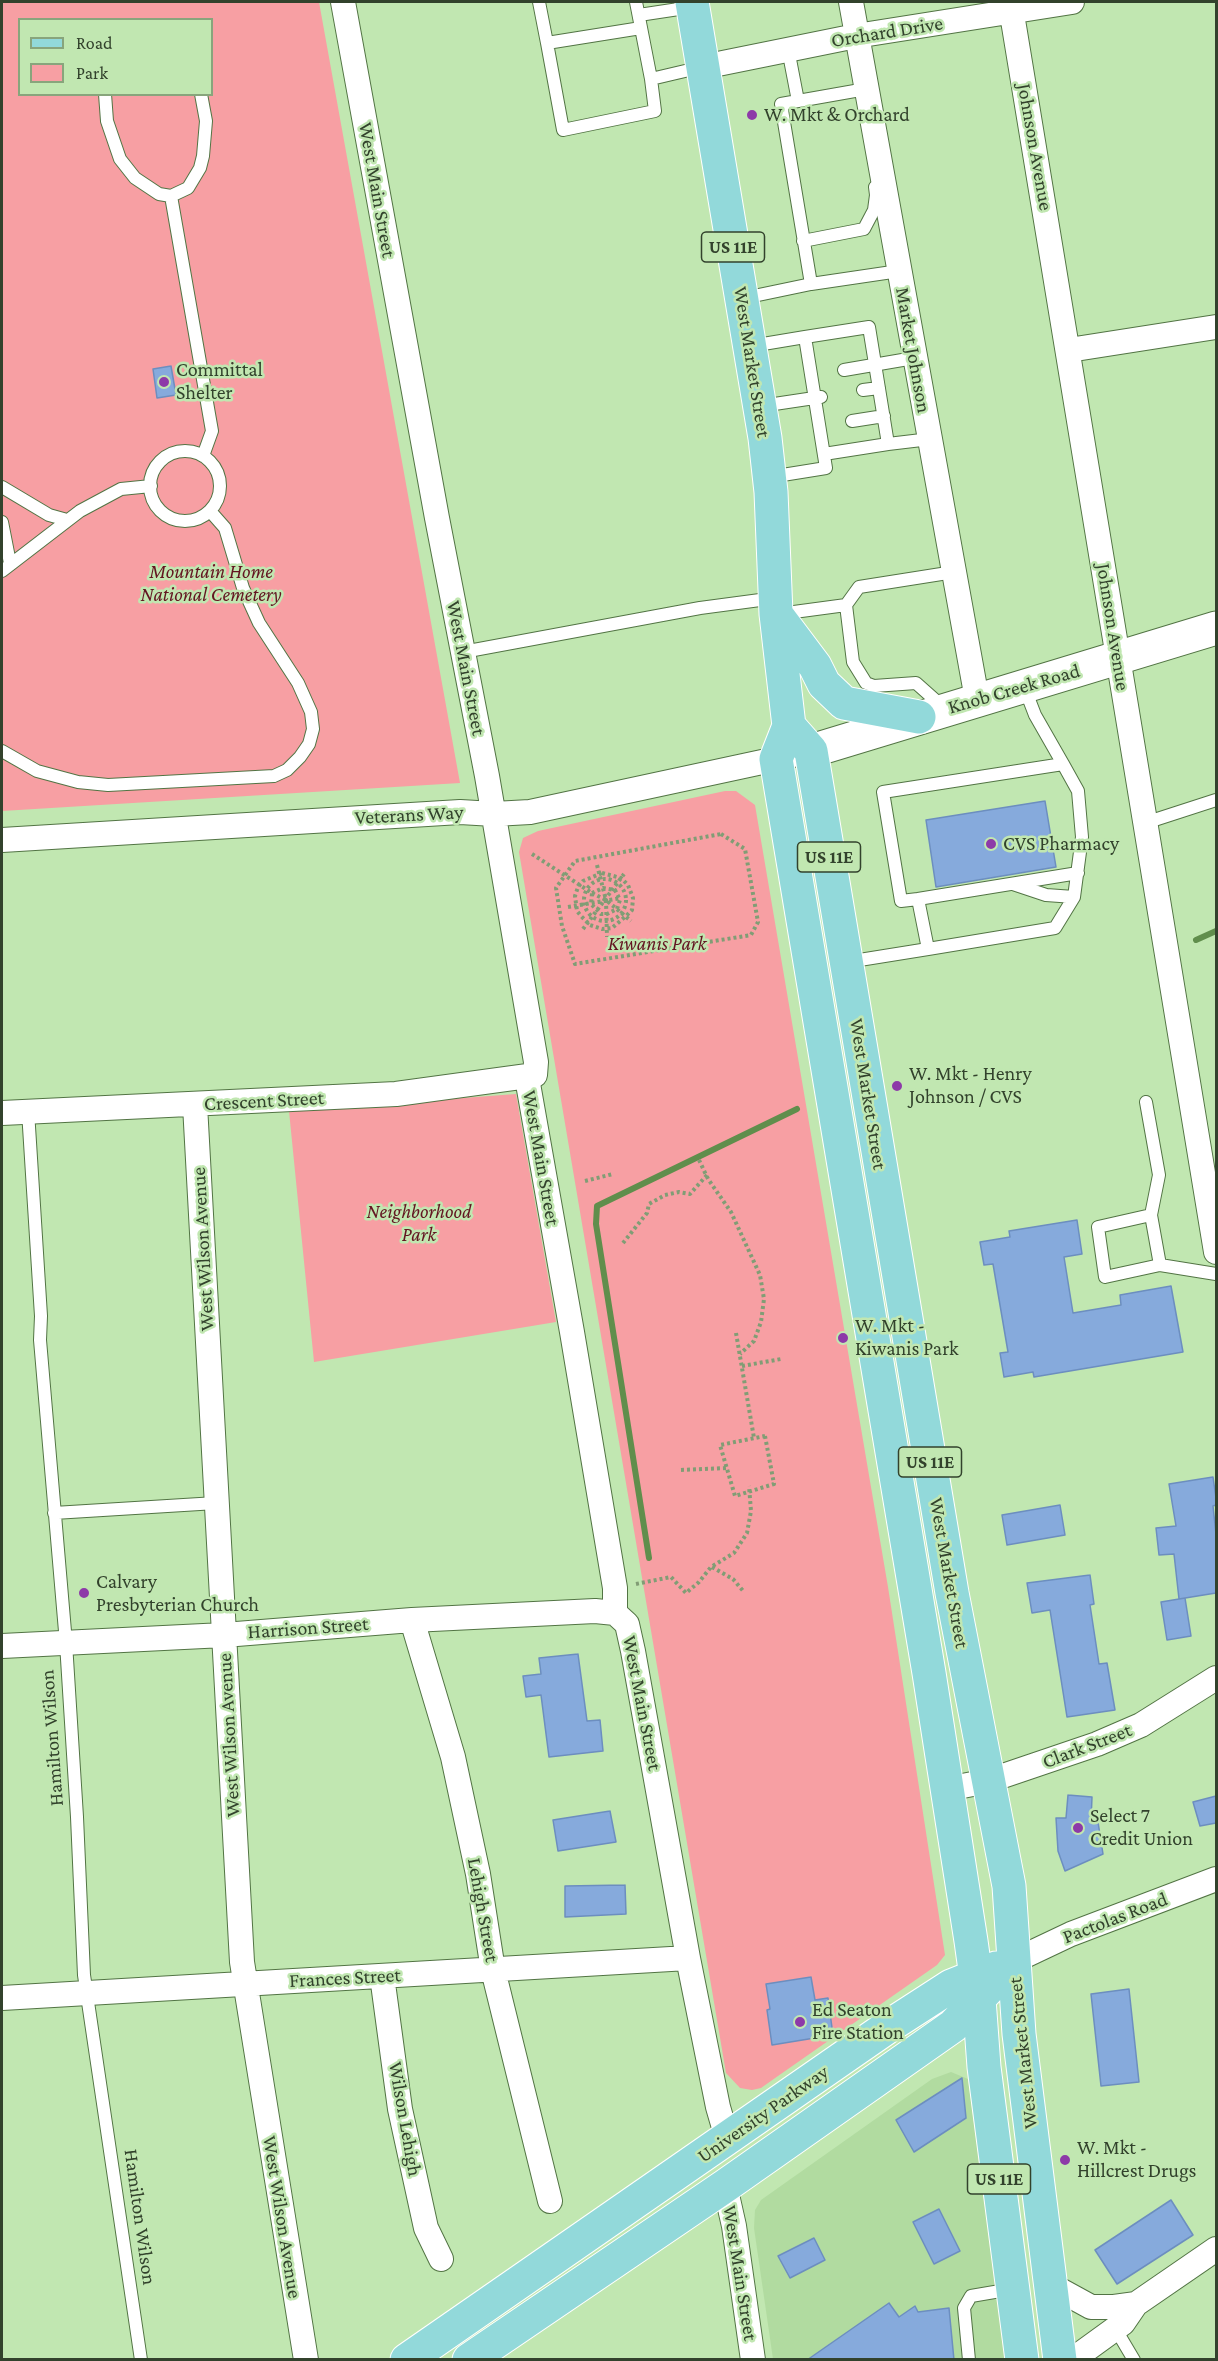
<!DOCTYPE html>
<html>
<head>
<meta charset="utf-8">
<style>
	body { margin:0 }
	#map { position:relative; width:1218px; height:2361px; overflow:hidden; background:#c1e7b1; font-family:"Crimson Pro",serif }
	canvas { display:block }
	.frame { position:absolute; inset:0; border:3px solid #32422c; pointer-events:none }
	.legend { position:absolute; left:18px; top:18px; width:195px; height:78px; box-sizing:border-box; background:#c1e7b1; border:2px solid #88a57c; margin:0; padding:8px 10px; list-style:none; font-size:18px; color:#32422c }
	.legend li { display:flex; align-items:center; gap:12px; height:30px }
	.legend b { width:30px; border:2px solid #88a57c }
</style>
</head>
<body>
<div id="map">
<canvas width="1218" height="2361"></canvas>
<div class="frame"></div>
<ul class="legend">
<li><b style="height:8px;background:#92d9da"></b>Road</li>
<li><b style="height:16px;background:#f79fa3"></b>Park</li>
</ul>
</div>
<script>
const context = document.querySelector('canvas').getContext('2d');
context.lineJoin = 'round';
function fillPath(path, color) {
  context.fillStyle = color;
  context.fill(path, 'evenodd');
}
function shape(rows) {
  const path = new Path2D();
  for (const r of rows) {
    if (r.length === 3) {
      path.moveTo(r[0] + r[2], r[1]);
      path.arc(r[0], r[1], r[2], 0, 2 * Math.PI);
      continue;
    }
    path.moveTo(r[0], r[1]);
    for (let i = 2; i < r.length; i += 2) path.lineTo(r[i], r[i + 1]);
  }
  return path;
}
function stroke(path, color, width, dash) {
  context.strokeStyle = color;
  context.lineWidth = width;
  context.lineCap = dash ? 'butt' : 'round';
  context.setLineDash(dash || []);
  context.stroke(path);
}
function drawText(font, color, halo, rows, align = 'center') {
  context.font = font + ' "Crimson Pro",serif';
  context.lineWidth = 5;
  context.setLineDash([]);
  context.textBaseline = 'middle';
  context.strokeStyle = halo;
  context.fillStyle = color;
  for (const [text, x, y, turn = 0] of rows) {
    context.save();
    context.translate(x, y);
    context.rotate((+turn || 0) * Math.PI / 180);
    context.textAlign = isNaN(turn) ? turn : align;
    if (halo) context.strokeText(text, 0, 0);
    context.fillText(text, 0, 0);
    context.restore();
  }
}
fillPath(shape([
	[951,2072,968,2079,1006,2359,773,2359,754,2228,755,2210,761,2200,932,2079]
]), '#b1dba0');
fillPath(shape([
	[2,2,319,2,460,783,2,811],
	[20,20,212,20,212,94,20,94],
	[725,791,736,791,755,805,888,1587,945,1955,937,1965,778,2076,761,2088,752,2090,740,2088,726,2073,519,852,523,838,538,831],
	[516,1094,556,1322,314,1362,289,1111]
]), '#f79fa3');
stroke(shape([
	[1196,940,1216,931],
	[649,1558,596,1224,597,1206,797,1109]
]), '#608e4c', 6);
const building = shape([
	[171,366,176,395,157,398,153,369,171,366],
	[1045,801,1056,867,936,887,926,820,1045,801],
	[1077,1220,1082,1254,1064,1257,1073,1313,1121,1305,1120,1295,1171,1286,1183,1352,1034,1377,1033,1372,1004,1377,1000,1353,1008,1352,993,1264,984,1265,980,1242,1010,1237,1009,1231,1077,1220],
	[1213,1477,1216,1498,1216,1505,1213,1506,1216,1534,1216,1593,1179,1599,1174,1554,1159,1555,1156,1528,1176,1526,1169,1484,1213,1477],
	[1060,1505,1065,1535,1007,1545,1002,1515,1060,1505],
	[1090,1575,1094,1604,1090,1605,1099,1664,1107,1663,1115,1710,1067,1717,1050,1610,1032,1613,1027,1583,1090,1575],
	[1185,1598,1191,1636,1167,1640,1161,1602,1185,1598],
	[578,1654,587,1721,600,1720,603,1751,549,1757,541,1695,526,1697,523,1676,541,1674,539,1658,578,1654],
	[1068,1795,1092,1797,1091,1821,1098,1822,1103,1854,1065,1871,1058,1851,1056,1818,1066,1818,1068,1795],
	[1216,1796,1216,1823,1200,1826,1193,1802,1216,1796],
	[610,1811,616,1842,558,1851,553,1820,610,1811],
	[625,1885,626,1914,565,1917,565,1886,625,1885],
	[811,1977,815,2000,828,1998,833,2035,772,2045,767,2010,770,2009,766,1984,811,1977],
	[1129,1989,1139,2082,1101,2086,1091,1994,1129,1989],
	[962,2078,966,2118,914,2152,896,2120,962,2078],
	[1171,2200,1193,2235,1117,2284,1095,2250,1171,2200],
	[939,2209,960,2251,934,2264,913,2222,939,2209],
	[814,2238,825,2260,790,2278,778,2256,814,2238],
	[889,2303,899,2317,915,2306,918,2312,949,2308,954,2360,807,2360,889,2303]
]);
fillPath(building, '#86aadc');
stroke(building, '#6c8ebf', 1.5);
const service = shape([
	[539,2,547,43],
	[636,2,651,79,702,67],
	[639,15,692,7],
	[641,28,547,43,563,130,655,111,651,79],
	[788,49,798,101],
	[105,94,107,121,120,159,135,178,159,194,171,196,188,188,200,168,203,156,206,121,201,94],
	[171,196,212,431,203,456],
	[803,241,864,229,874,210,876,195,875,187],
	[811,284,781,104,866,89],
	[744,298,811,284,899,271],
	[805,337,869,327,888,444,824,454],
	[751,346,805,337,826,468,770,477],
	[844,370,914,358],
	[863,390,879,388],
	[761,406,821,397],
	[852,421,884,416],
	[888,444,930,439],
	[185,486,35],
	[2,487,49,515,67,520],
	[2,522,10,563],
	[2,571,80,511,121,489,151,486],
	[779,614,846,605],
	[463,652,700,608,775,598],
	[943,707,916,683,874,686,866,683,853,662,846,605,859,587,954,572],
	[2,751,37,771,78,782,108,785,274,776,287,770,300,757,309,744,313,729,311,712,298,683,259,623,243,588,225,528,210,511],
	[1145,823,1216,800],
	[1013,884,1046,895,1074,897],
	[918,899,1078,873],
	[928,949,1055,928,1074,897,1082,837,1078,791,1063,764],
	[847,962,928,949,918,899,901,901,883,792,1063,764,1035,715,1025,689],
	[1146,1102,1159,1175,1151,1215,1160,1265,1216,1274],
	[28,1111,41,1316,40,1340,66,1643,77,1817,84,1975,141,2360],
	[1151,1215,1098,1227,1105,1277,1160,1265],
	[54,1513,216,1503],
	[1115,2328,1134,2360],
	[969,2360,964,2308,971,2296,1012,2289]
]);
const minor = shape([
	[851,2,977,699],
	[1010,2,1216,1252],
	[703,67,856,36,1072,2],
	[1069,350,1216,327],
	[2,840,460,812,494,814,530,812,790,756],
	[527,1078,572,1332,615,1588,615,1613,627,1624,633,1651,688,1958,718,2107,727,2138],
	[195,1105,242,1962,306,2360],
	[2,1113,396,1094,535,1075,536,1062,487,776,437,518,343,2],
	[412,1620,453,1757,478,1874,493,1970,550,2201],
	[2,1646,224,1635,412,1620,595,1611,615,1613],
	[947,1789,988,1781,1097,1744,1141,1725,1216,1678],
	[1014,1961,1071,1934,1216,1879],
	[382,1976,400,2109,426,2228,441,2259],
	[2,1998,688,1958],
	[725,2186,734,2226,753,2360],
	[1049,2284,1091,2307,1114,2307,1136,2304],
	[1072,2360,1123,2323,1136,2304,1216,2249]
]);
const secondary = shape([
	[811,751,1216,628]
]);
const primary = shape([
	[692,2,765,438,771,492,776,614,789,726,776,759,929,1673,971,1941,979,1999,984,2067,1022,2360],
	[776,614,815,666,824,684,844,703,919,717],
	[789,726,811,751,952,1593,1009,1886,1019,2034,1060,2360],
	[407,2360,886,2028,951,1986,996,1968],
	[469,2360,725,2186,953,2026,988,1989]
]);
stroke(service, '#527444', 14);
stroke(minor, '#527444', 26);
stroke(secondary, '#527444', 35);
stroke(primary, '#fff', 35);
stroke(shape([
	[721,834,745,849,758,922,751,935,575,964,562,926,556,888,575,861,721,834],
	[532,854,592,893,591,904,601,914,607,914,617,909,620,900,615,890,603,888,592,893],
	[597,865,606,900,607,937],
	[602,873,621,878,628,885,633,898,632,910,626,916,612,928,602,929,590,925,581,916,577,911,575,896,578,887,583,881,602,873],
	[605,900,21],
	[592,893,606,900,631,921],
	[568,907,621,898],
	[583,929,624,874],
	[699,1160,708,1179,731,1212,760,1275,764,1299,761,1322,754,1341,740,1354],
	[585,1181,613,1174],
	[623,1243,647,1213,649,1204,665,1195,679,1192,690,1194,707,1175],
	[736,1333,754,1438],
	[742,1366,781,1359],
	[765,1436,774,1484,735,1496,720,1445,765,1436],
	[681,1470,727,1468],
	[712,1567,733,1579,744,1592],
	[636,1584,671,1577,686,1593,699,1582,711,1567,734,1553,747,1533,751,1511,749,1486]
]), '#819d75', 4, [3, 3]);
stroke(service, '#fff', 12);
stroke(minor, '#fff', 24);
stroke(secondary, '#fff', 33);
stroke(primary, '#92d9da', 33);
for (const [x, y, r, color] of [
	[752,115,6,"#8d3aa8"],
	[164,382,6,"#8d3aa8"],
	[991,844,6,"#8d3aa8"],
	[897,1086,6,"#8d3aa8"],
	[843,1338,6,"#8d3aa8"],
	[84,1593,6,"#8d3aa8"],
	[1078,1828,6,"#8d3aa8"],
	[800,2022,6,"#8d3aa8"],
	[1065,2160,6,"#8d3aa8"]
]) {
  const dot = new Path2D();
  dot.arc(x, y, r, 0, 2 * Math.PI);
  context.fillStyle = color;
  context.fill(dot);
  stroke(dot, '#c1e7b1', 2);
}
for (const [x, y, w] of [
	[733,247,63],
	[829,857,63],
	[930,1462,63],
	[999,2179,63]
]) {
  const box = new Path2D();
  box.roundRect(x - w / 2, y - 15, w, 30, 4.5);
  context.fillStyle = '#c1e7b1';
  context.fill(box);
  stroke(box, '#32422c', 1.5);
}
drawText('bold 18px', '#32422c', null, [
	["US 11E",733,247],
	["US 11E",829,857],
	["US 11E",930,1462],
	["US 11E",999,2179]
]);
drawText('20px', '#32422c', '#c1e7b1', [
	["Orchard Drive",887,32,-9],
	["Johnson Avenue",1035,147,80],
	["West Main Street",377,190,80],
	["Market Johnson",913,350,80],
	["West Market Street",752,362,81],
	["Johnson Avenue",1113,627,81],
	["West Main Street",466,668,79],
	["Knob Creek Road",1014,689,-16],
	["Veterans Way",409,815,-3],
	["West Market Street",868,1094,81],
	["Crescent Street",264,1101,-3],
	["West Main Street",541,1158,80],
	["West Wilson Avenue",203,1249,-93],
	["West Market Street",949,1573,80],
	["Harrison Street",308,1628,-4],
	["West Main Street",642,1703,79],
	["West Wilson Avenue",229,1735,-93],
	["Hamilton Wilson",52,1738,-94],
	["Clark Street",1087,1746,-21],
	["Lehigh Street",483,1910,80],
	["Pactolas Road",1115,1918,-21],
	["Frances Street",345,1978,-3],
	["West Market Street",1023,2053,-96],
	["University Parkway",763,2114,-35],
	["Wilson Lehigh",405,2119,80],
	["Hamilton Wilson",140,2217,82],
	["West Wilson Avenue",282,2217,81],
	["West Main Street",740,2273,81]
]);
drawText('20px', '#32422c', '#c1e7b1', [
	["W. Mkt & Orchard",764,115],
	["Committal",176,370],
	["Shelter",176,393],
	["CVS Pharmacy",1003,844],
	["W. Mkt - Henry",909,1074],
	["Johnson / CVS",909,1097],
	["W. Mkt -",855,1326],
	["Kiwanis Park",855,1349],
	["Calvary",96,1582],
	["Presbyterian Church",96,1605],
	["Select 7",1090,1816],
	["Credit Union",1090,1839],
	["Ed Seaton",812,2010],
	["Fire Station",812,2033],
	["W. Mkt -",1077,2148],
	["Hillcrest Drugs",1077,2171]
], 'left');
drawText('italic 20px', '#631521', '#c1e7b1', [
	["Mountain Home",211,572],
	["National Cemetery",211,595],
	["Kiwanis Park",657,944],
	["Neighborhood",419,1212],
	["Park",419,1235]
]);
</script>
</body>
</html>
